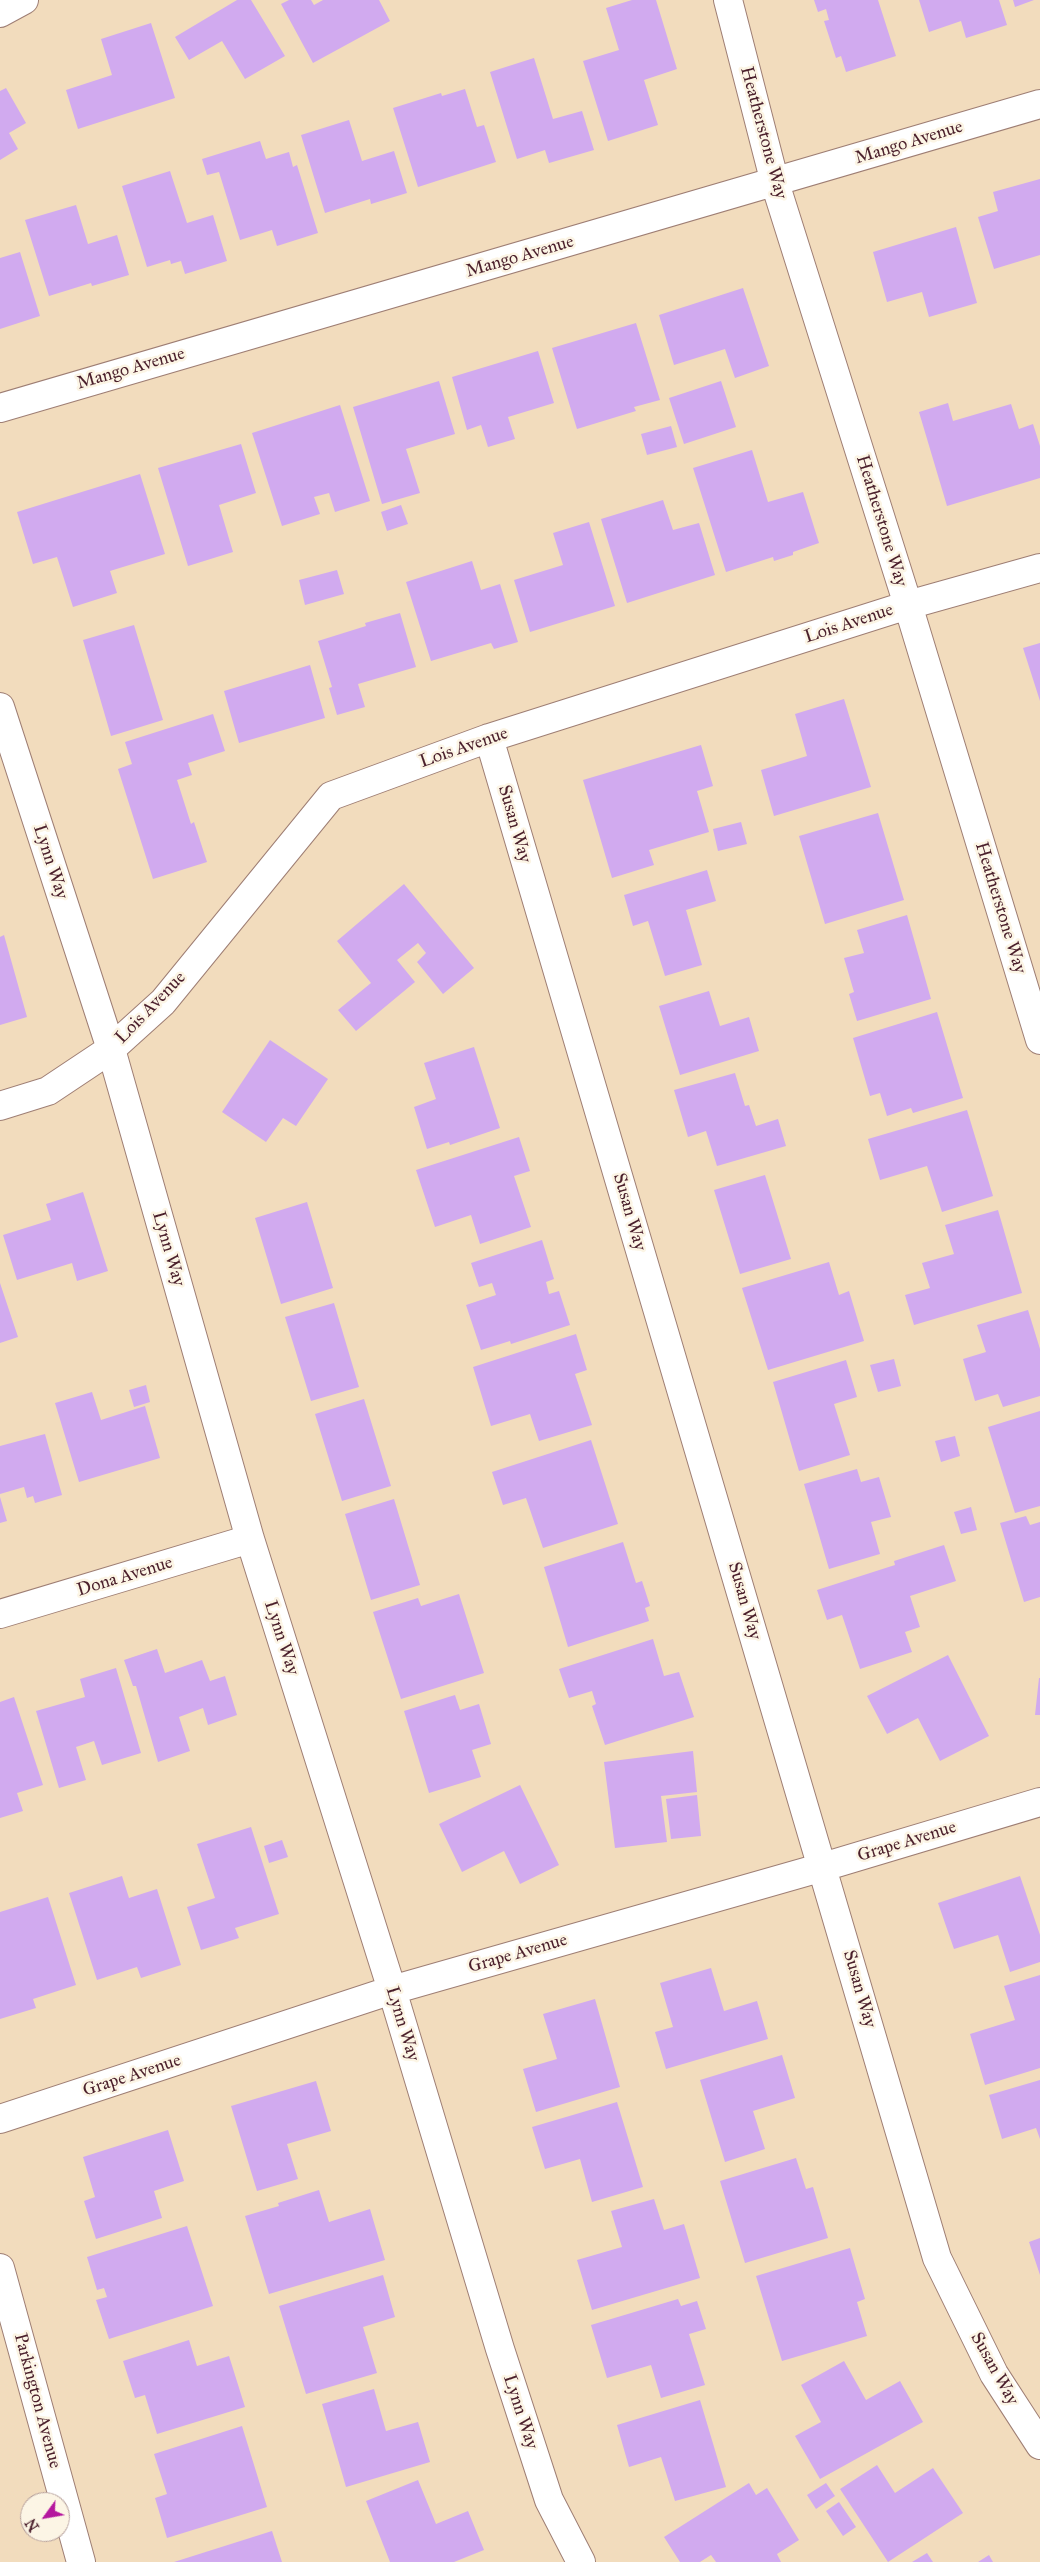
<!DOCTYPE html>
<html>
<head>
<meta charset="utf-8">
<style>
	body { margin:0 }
	#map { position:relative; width:1040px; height:2562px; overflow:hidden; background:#f2dcbd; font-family:"IM FELL Great Primer",serif }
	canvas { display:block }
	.north { position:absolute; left:20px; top:2492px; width:50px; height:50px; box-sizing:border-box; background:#fcf5e5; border:1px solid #b59f9b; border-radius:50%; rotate:238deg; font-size:14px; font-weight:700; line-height:20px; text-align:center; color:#4a1f2b }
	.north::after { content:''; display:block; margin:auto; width:18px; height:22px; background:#b5179e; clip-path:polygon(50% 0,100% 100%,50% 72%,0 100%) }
</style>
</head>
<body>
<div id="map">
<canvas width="1040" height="2562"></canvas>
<div class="north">N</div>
</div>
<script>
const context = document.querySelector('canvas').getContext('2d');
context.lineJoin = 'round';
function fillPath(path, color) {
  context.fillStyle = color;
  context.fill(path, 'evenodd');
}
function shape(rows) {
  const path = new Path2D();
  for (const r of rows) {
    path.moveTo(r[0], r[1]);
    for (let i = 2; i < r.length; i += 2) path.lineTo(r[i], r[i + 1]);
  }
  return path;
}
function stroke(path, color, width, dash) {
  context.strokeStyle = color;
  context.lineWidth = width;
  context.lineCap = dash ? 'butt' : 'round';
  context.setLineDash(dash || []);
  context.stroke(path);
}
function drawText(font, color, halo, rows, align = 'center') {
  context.font = font + ' "IM FELL Great Primer",serif';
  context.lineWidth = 5;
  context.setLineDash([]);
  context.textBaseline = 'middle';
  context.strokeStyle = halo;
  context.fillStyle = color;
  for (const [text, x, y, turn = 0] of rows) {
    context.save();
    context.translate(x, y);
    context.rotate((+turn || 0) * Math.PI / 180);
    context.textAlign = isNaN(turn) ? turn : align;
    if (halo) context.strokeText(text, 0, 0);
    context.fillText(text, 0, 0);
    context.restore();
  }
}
fillPath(shape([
	[237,0,251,0,285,56,245,79,222,41,189,60,175,37],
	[289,0,311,0,314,5,323,0,379,0,390,21,313,63,281,4],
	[632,0,656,0,677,69,644,80,658,125,608,141,583,61,619,50,606,8],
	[814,0,878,0,896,56,846,72,841,56,836,58,824,21,829,20,826,9,818,12],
	[919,0,999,0,1007,25,966,38,961,21,929,32],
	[1013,0,1034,0,1015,7],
	[151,23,175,98,78,129,66,90,112,75,101,39],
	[534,58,553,119,582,111,594,150,549,163,545,150,517,159,490,72],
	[6,88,26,123,9,133,18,149,0,160,0,91],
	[465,89,477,127,484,125,496,162,418,187,393,108,441,93,442,96],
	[349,120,362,161,394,151,407,193,371,204,370,199,325,213,301,135],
	[260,141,266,159,289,152,293,167,297,165,318,233,277,246,272,230,240,240,219,172,207,175,202,159],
	[170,171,187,223,213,215,227,261,185,274,181,261,171,264,170,260,147,267,122,186],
	[1040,179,1040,255,994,269,978,217,998,211,993,192],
	[76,205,88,244,117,235,129,275,92,286,91,283,49,296,25,220],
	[956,227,977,303,929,317,922,292,887,302,873,252],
	[20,252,40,316,0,329,0,258],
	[743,288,769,366,735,378,725,349,674,365,659,315],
	[636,323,660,400,634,407,636,411,577,429,552,348],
	[538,351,554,403,508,417,515,439,488,447,481,425,467,430,452,377],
	[439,381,455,434,406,449,420,493,382,504,353,407],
	[721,381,736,427,684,444,669,398],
	[948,403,953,421,1011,404,1019,429,1033,424,1040,446,1040,478,947,506,919,412],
	[340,405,370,501,335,512,329,493,314,497,320,514,282,526,252,433],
	[671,426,677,447,647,455,641,434],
	[241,444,256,493,219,505,233,552,188,566,158,468],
	[752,450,768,502,803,492,819,543,793,552,793,555,774,561,773,557,726,572,693,468],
	[140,474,165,554,110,571,117,593,73,607,57,557,33,564,17,512],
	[663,500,673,530,699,523,715,575,627,603,601,519],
	[401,505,408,524,387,531,381,512],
	[589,522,615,606,530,632,514,580,563,565,553,533],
	[472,561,481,590,500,584,518,642,494,649,491,643,431,661,406,582],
	[337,570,344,594,305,605,299,580],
	[400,613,416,667,358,684,365,707,337,715,329,688,332,687,318,641,366,626,365,623],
	[134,625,163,720,111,736,83,640],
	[1040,643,1040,701,1023,648],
	[310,665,325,718,239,743,224,691],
	[844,699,871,787,774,816,761,770,807,756,795,714],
	[213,714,225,751,188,763,192,775,177,780,191,824,194,822,207,862,153,879,118,769,132,764,125,742],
	[701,745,713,786,697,791,709,832,649,850,654,865,612,878,583,780],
	[878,813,904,900,825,924,799,836],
	[741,822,747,844,718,851,713,829],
	[707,870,716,901,686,910,702,965,665,976,648,921,633,926,624,895],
	[404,884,474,968,443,994,417,962,426,953,418,943,397,960,415,982,356,1031,338,1010,371,983,337,941],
	[907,915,931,999,857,1021,849,994,854,992,844,958,864,953,857,930],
	[4,935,27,1017,0,1025,0,937],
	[709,991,720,1026,749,1017,759,1051,680,1075,659,1006],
	[937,1012,963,1098,913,1113,911,1108,887,1116,880,1093,870,1096,853,1038],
	[270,1040,328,1079,296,1126,283,1118,266,1142,222,1112],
	[474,1047,500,1128,450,1145,449,1142,427,1149,414,1107,436,1099,424,1063],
	[735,1073,745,1106,749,1105,756,1126,778,1119,786,1146,717,1166,706,1131,688,1137,674,1090],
	[967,1110,993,1196,942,1212,927,1166,880,1180,868,1139],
	[519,1137,530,1171,514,1176,531,1227,480,1244,471,1215,435,1227,416,1170],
	[765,1175,791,1259,740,1274,714,1190],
	[83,1192,108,1271,77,1281,72,1263,17,1280,3,1235,51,1220,46,1204],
	[307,1202,333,1288,281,1304,255,1218],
	[998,1210,1022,1293,914,1325,905,1295,930,1288,922,1263,954,1254,945,1225],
	[542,1240,554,1279,546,1282,549,1294,559,1291,570,1325,511,1344,510,1341,481,1350,466,1305,496,1295,492,1283,479,1287,471,1263],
	[829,1262,839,1295,849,1291,864,1341,768,1370,742,1288],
	[0,1283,18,1337,0,1343],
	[334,1303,359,1387,311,1401,285,1317],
	[1028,1310,1040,1349,1040,1396,1003,1407,998,1394,975,1401,963,1359,986,1352,977,1325],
	[576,1334,587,1370,575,1374,592,1425,539,1441,530,1414,491,1426,473,1367],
	[894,1359,901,1386,878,1392,870,1365],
	[846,1360,857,1397,834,1404,850,1455,799,1471,773,1382],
	[146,1385,150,1402,134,1407,129,1390],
	[92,1392,101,1420,145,1406,160,1458,79,1482,55,1403],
	[364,1399,391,1486,342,1501,315,1414],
	[1040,1411,1040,1506,1015,1513,988,1427],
	[45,1434,62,1495,35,1503,33,1496,27,1498,24,1487,0,1494,0,1446],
	[955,1436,960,1456,941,1462,935,1441],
	[591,1440,618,1524,543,1548,526,1498,503,1505,492,1472],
	[857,1469,861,1482,879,1477,891,1517,871,1522,880,1554,829,1569,804,1484],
	[0,1497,7,1521,0,1523],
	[394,1499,420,1585,371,1600,345,1514],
	[971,1507,977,1530,961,1534,954,1512],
	[1026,1516,1030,1525,1040,1522,1040,1597,1024,1602,1000,1523],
	[623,1542,636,1583,642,1581,650,1606,645,1608,649,1621,568,1647,544,1567],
	[944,1545,956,1581,910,1596,920,1627,905,1632,912,1652,860,1669,842,1615,827,1620,817,1590,895,1565,894,1561],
	[459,1594,484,1673,401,1699,373,1612,418,1598,421,1606],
	[653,1639,664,1676,679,1672,694,1717,605,1745,592,1706,596,1704,592,1691,569,1698,559,1669],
	[157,1649,165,1673,202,1660,210,1681,225,1676,237,1715,208,1725,203,1708,179,1717,190,1751,158,1762,136,1686,133,1686,124,1660],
	[948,1655,989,1736,940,1761,918,1718,887,1734,867,1696],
	[116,1668,141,1753,102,1765,94,1741,76,1747,86,1780,59,1788,36,1711,85,1697,80,1679],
	[1039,1678,1040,1678,1040,1715,1035,1715],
	[455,1695,460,1710,479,1704,491,1744,472,1750,481,1777,429,1793,404,1711],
	[14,1697,43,1785,17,1793,23,1811,0,1818,0,1702],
	[693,1751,697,1792,661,1796,667,1842,615,1848,604,1762],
	[520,1785,559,1865,520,1884,504,1851,462,1872,439,1824],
	[697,1795,701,1836,671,1839,666,1799],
	[251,1827,279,1914,235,1928,239,1938,201,1950,187,1907,215,1898,197,1844],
	[282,1840,288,1857,269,1863,264,1846],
	[122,1876,129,1898,157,1889,181,1965,141,1978,137,1967,97,1980,69,1893],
	[1020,1876,1040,1935,1040,1962,1010,1972,998,1935,954,1949,938,1903],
	[48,1897,76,1985,33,1999,36,2008,0,2019,0,1912],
	[711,1968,724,2011,757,2001,768,2039,666,2069,655,2032,673,2027,660,1983],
	[1040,1975,1040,2068,985,2085,970,2034,1015,2020,1004,1986],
	[595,1999,620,2087,536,2112,523,2069,557,2059,543,2014],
	[782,2055,795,2098,753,2111,765,2149,725,2162,700,2080],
	[1040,2080,1040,2139,1036,2128,1002,2139,989,2095],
	[316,2081,331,2131,287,2144,298,2179,257,2191,231,2106],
	[617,2102,643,2187,592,2202,580,2159,545,2169,532,2127],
	[168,2130,184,2181,154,2191,162,2218,96,2239,84,2201,95,2197,83,2157],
	[796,2158,806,2189,813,2187,828,2238,745,2263,720,2181],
	[319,2190,329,2222,370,2209,385,2260,269,2294,245,2216,279,2206,278,2203],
	[654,2199,664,2230,684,2224,700,2278,592,2310,577,2260,622,2247,611,2211],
	[187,2226,213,2306,109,2339,96,2300,107,2297,104,2288,97,2290,87,2257],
	[1040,2238,1040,2275,1029,2242],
	[850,2248,865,2299,857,2302,867,2336,782,2361,756,2276],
	[383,2275,395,2317,363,2327,377,2373,306,2394,279,2306],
	[678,2299,681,2306,697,2301,706,2329,689,2334,705,2385,661,2398,651,2365,607,2378,591,2325],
	[189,2340,197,2366,229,2356,245,2407,157,2434,145,2395,135,2398,123,2361],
	[844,2361,866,2400,900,2381,923,2422,820,2479,795,2436,821,2422,801,2385],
	[374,2389,386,2431,418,2422,430,2462,346,2487,322,2404],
	[700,2400,726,2487,675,2501,661,2457,629,2467,617,2425],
	[242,2426,267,2507,167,2538,155,2498,167,2494,154,2454],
	[877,2465,895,2493,933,2468,963,2513,888,2562,840,2489],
	[418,2480,436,2524,468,2511,484,2550,454,2562,390,2562,366,2501],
	[749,2483,756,2495,767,2488,799,2540,777,2554,781,2562,716,2562,711,2555,700,2562,680,2562,664,2537],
	[826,2483,835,2496,816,2509,807,2495],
	[839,2502,856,2527,843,2536,826,2511],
	[272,2531,282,2562,174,2562],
	[927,2553,933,2562,912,2562],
	[989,2555,993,2562,978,2562]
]), '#d1aaef');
const minor = shape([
	[728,0,775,183,908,605,1040,1040],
	[0,13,24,0],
	[0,408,1040,104],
	[0,707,111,1049,250,1539,392,1990,500,2349,549,2500,581,2562],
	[489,738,937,2258,994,2374,1040,2445],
	[0,1106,48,1091,111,1049,163,1002,331,796,489,738,908,605,1040,568],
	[0,1614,250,1539],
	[0,2119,392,1990,823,1867,1040,1802],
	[0,2268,81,2562]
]);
stroke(minor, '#9e7e74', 30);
stroke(minor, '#fff', 28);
drawText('18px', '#4a1f2b', '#fcf5e5', [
	["Heatherstone Way",763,133,75],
	["Mango Avenue",909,143,-17],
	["Mango Avenue",520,257,-16],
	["Mango Avenue",131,369,-16],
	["Heatherstone Way",881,521,73],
	["Lois Avenue",849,624,-18],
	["Lois Avenue",464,748,-19],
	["Susan Way",514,824,74],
	["Lynn Way",50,862,72],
	["Heatherstone Way",1000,908,73],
	["Lois Avenue",151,1008,-46],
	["Susan Way",629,1212,74],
	["Lynn Way",168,1249,74],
	["Dona Avenue",125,1577,-17],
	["Susan Way",744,1601,74],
	["Lynn Way",281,1638,72],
	["Grape Avenue",907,1842,-17],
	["Grape Avenue",518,1954,-16],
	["Susan Way",859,1989,74],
	["Lynn Way",402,2024,73],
	["Grape Avenue",132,2076,-18],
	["Susan Way",994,2369,61],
	["Parkington Avenue",37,2401,75],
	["Lynn Way",520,2412,72]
]);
</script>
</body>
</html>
